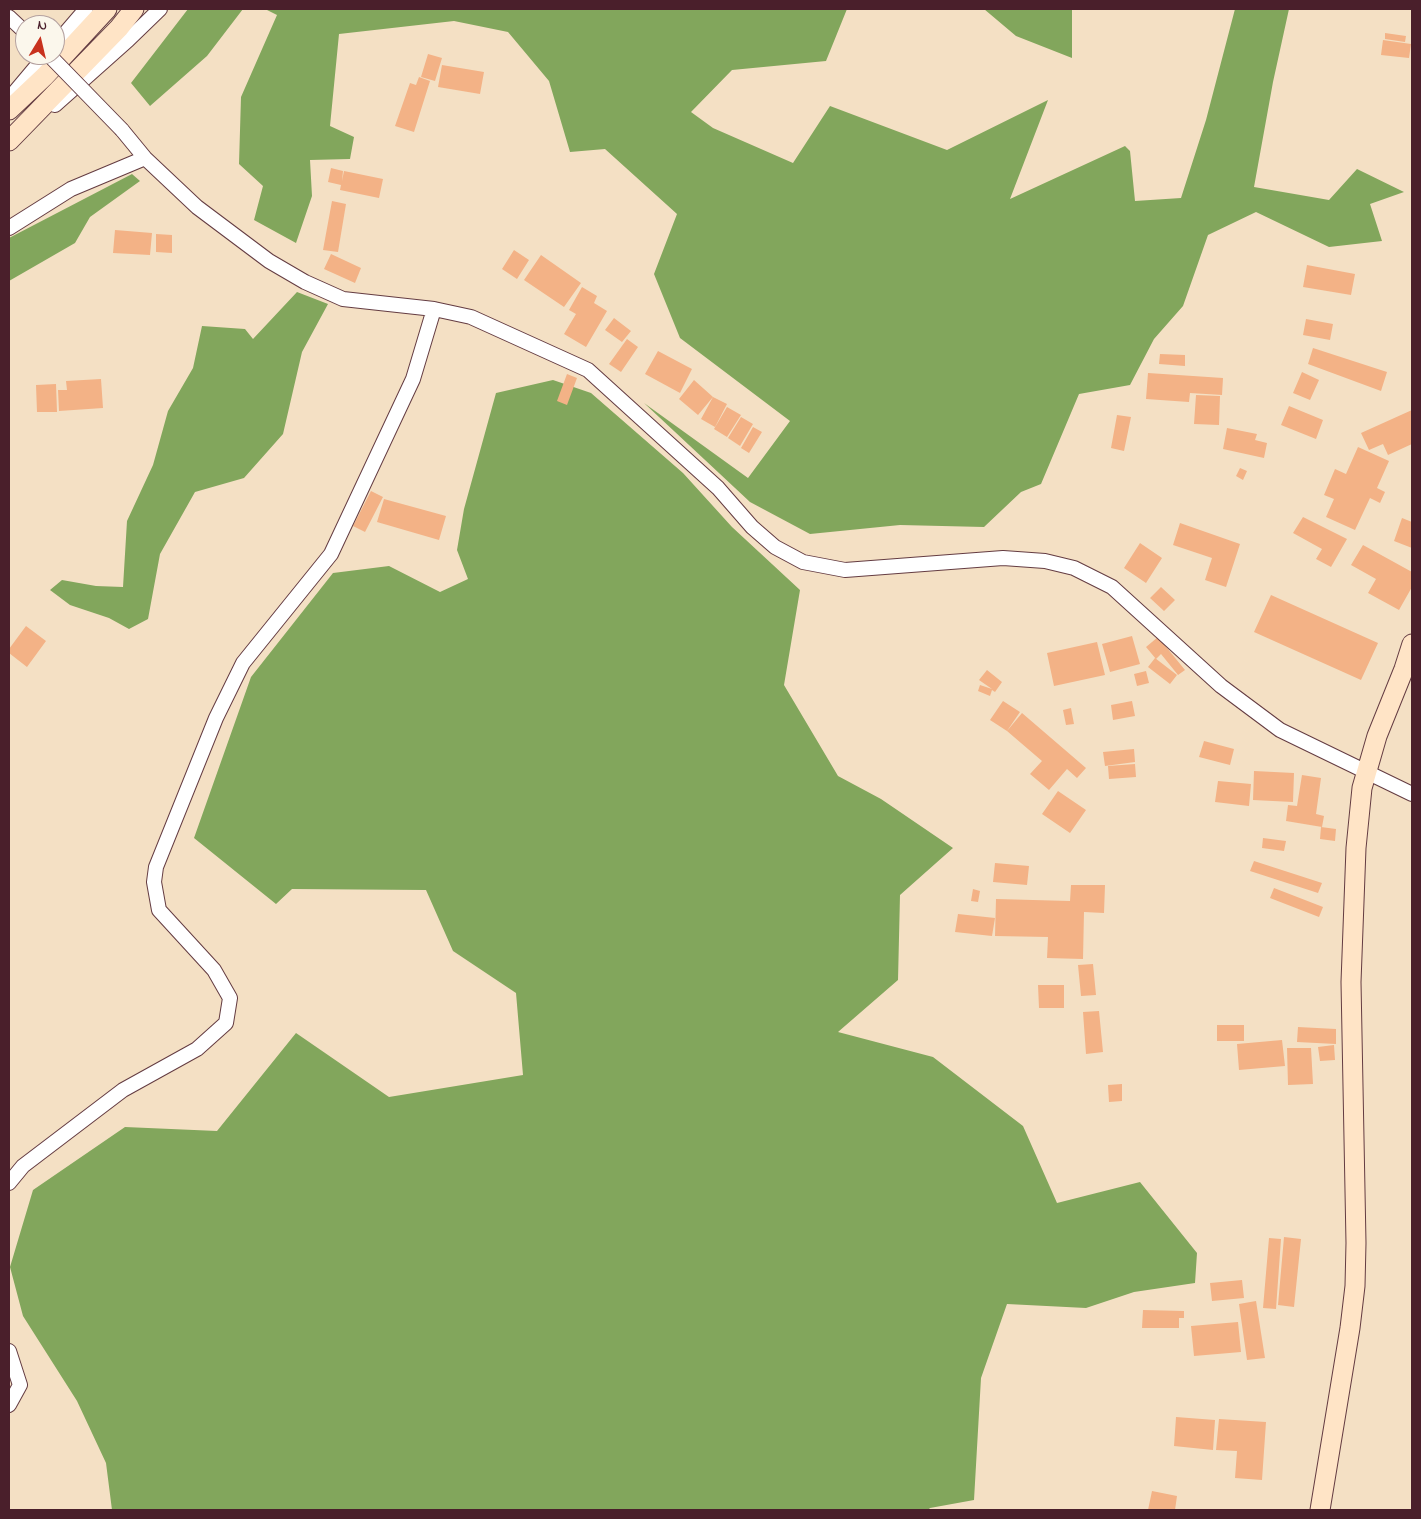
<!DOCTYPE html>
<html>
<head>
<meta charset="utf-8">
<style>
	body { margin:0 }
	#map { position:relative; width:1421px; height:1519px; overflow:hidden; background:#f4e0c4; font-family:"Indie Flower",sans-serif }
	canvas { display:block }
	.frame { position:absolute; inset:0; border:10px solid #4a1f2b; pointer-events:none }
	.north { position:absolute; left:15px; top:15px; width:50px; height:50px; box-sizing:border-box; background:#fbf7ec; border:1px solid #b4a19f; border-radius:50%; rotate:9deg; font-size:14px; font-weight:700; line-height:20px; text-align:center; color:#4a1f2b }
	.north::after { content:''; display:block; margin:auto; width:18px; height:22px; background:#c8321e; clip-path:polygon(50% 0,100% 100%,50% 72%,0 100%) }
</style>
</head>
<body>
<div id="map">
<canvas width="1421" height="1519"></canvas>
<div class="frame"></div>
<div class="north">N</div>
</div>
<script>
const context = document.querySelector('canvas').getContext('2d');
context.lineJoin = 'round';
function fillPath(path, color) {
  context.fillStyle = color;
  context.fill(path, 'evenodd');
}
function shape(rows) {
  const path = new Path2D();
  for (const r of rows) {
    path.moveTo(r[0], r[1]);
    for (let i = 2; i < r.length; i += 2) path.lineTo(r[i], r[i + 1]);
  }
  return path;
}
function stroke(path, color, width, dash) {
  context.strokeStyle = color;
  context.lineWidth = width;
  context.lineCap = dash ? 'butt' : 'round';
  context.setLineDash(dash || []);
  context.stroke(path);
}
fillPath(shape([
	[188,9,243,9,207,56,150,106,131,83],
	[265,9,847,9,826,61,732,70,691,112,713,128,793,163,830,106,947,150,1048,100,1010,199,1125,146,1130,151,1135,201,1181,198,1206,120,1235,9,1289,9,1273,82,1254,187,1329,200,1357,169,1404,192,1370,204,1382,241,1329,247,1256,212,1208,235,1183,306,1154,339,1130,385,1079,394,1041,484,1021,492,984,527,900,525,810,534,750,502,644,403,748,478,790,421,680,338,654,274,677,214,605,149,570,152,549,81,508,32,454,21,339,34,330,126,354,137,350,159,310,160,312,196,296,243,254,220,263,186,239,164,241,97,277,15],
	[984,9,1072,9,1072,58,1016,36],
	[132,174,140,181,90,217,75,243,9,281,9,238],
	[297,292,328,304,302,352,283,434,244,478,195,492,160,554,148,619,129,629,109,618,70,605,50,590,62,580,96,586,123,587,127,521,153,465,168,411,193,368,202,326,245,329,253,339],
	[553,380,591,393,683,473,732,527,800,590,784,685,838,776,881,799,953,848,900,895,898,980,838,1032,933,1057,1023,1126,1057,1203,1140,1182,1197,1253,1195,1283,1134,1292,1086,1308,1007,1304,981,1378,974,1500,930,1508,928,1510,112,1510,106,1463,77,1401,23,1316,10,1267,33,1190,125,1127,217,1131,296,1033,389,1097,523,1075,516,993,453,951,426,890,292,889,276,904,194,838,251,677,333,573,389,566,440,592,468,579,457,550,464,509,496,393]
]), '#82a65c');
fillPath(shape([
	[1385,33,1406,36,1405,42,1385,39],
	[1383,40,1411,44,1409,58,1381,55],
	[428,54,442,58,435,81,421,77],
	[442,65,484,72,480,94,438,87],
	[419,77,430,81,414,132,395,126,410,83,416,85],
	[331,168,343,171,342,181,344,171,383,179,379,198,340,190,341,185,328,182],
	[332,201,346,204,338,252,323,250],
	[115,230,152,233,150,255,113,253],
	[156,234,172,235,172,253,156,252],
	[514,250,529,260,517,279,502,269],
	[331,254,361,268,355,283,324,269],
	[541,255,581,283,564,307,524,280],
	[1307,265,1355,274,1351,295,1303,287],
	[582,287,597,296,594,303,607,311,586,347,564,334,576,314,569,310],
	[614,318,631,331,622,342,605,330],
	[1306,319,1333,324,1330,340,1303,335],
	[627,339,638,347,621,372,609,364],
	[1313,348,1387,372,1381,391,1308,364],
	[658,351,692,369,680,393,645,374],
	[1160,354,1185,355,1185,366,1159,364],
	[1302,372,1319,380,1310,400,1293,393],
	[1148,373,1223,378,1222,395,1190,393,1189,402,1146,399],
	[567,374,577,378,567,405,557,401],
	[101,379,103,408,59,411,58,390,67,390,66,381],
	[694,380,713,397,727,404,715,427,701,419,713,397,698,415,679,399],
	[56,384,57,412,37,412,36,385],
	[1196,395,1220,396,1219,425,1194,424],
	[1289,406,1323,420,1316,439,1281,425],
	[727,407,741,415,727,437,714,429],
	[1412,410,1412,444,1388,455,1383,444,1369,450,1361,433],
	[1117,415,1131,417,1124,451,1111,448],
	[741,417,753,424,740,446,728,438],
	[753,427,762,432,749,453,741,448],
	[1227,428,1257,434,1255,440,1267,443,1264,458,1223,449],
	[1358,447,1389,461,1377,488,1385,492,1380,503,1370,498,1355,530,1326,517,1334,499,1324,495,1335,469,1346,474],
	[1240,468,1247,471,1243,480,1236,476],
	[371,491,383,497,365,532,353,526],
	[384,499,446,516,439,540,377,522],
	[1303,517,1347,539,1331,567,1316,559,1322,549,1293,533],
	[1402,518,1412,522,1412,548,1394,541],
	[1180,523,1240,544,1226,587,1205,580,1212,558,1173,545],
	[1140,543,1162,558,1146,583,1124,568],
	[1363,545,1412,572,1412,587,1399,610,1368,593,1376,579,1351,565],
	[1161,587,1175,600,1164,611,1150,598],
	[1271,595,1378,643,1361,680,1254,632],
	[26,626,46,641,27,667,9,653,9,649],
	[1132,636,1140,664,1110,672,1102,644],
	[1158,637,1185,670,1178,675,1161,654,1156,659,1146,647],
	[1097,642,1105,675,1054,686,1047,653],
	[1155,658,1177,675,1170,684,1148,667],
	[987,670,1002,682,995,692,992,690,990,696,978,691,980,685,992,689,979,680],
	[1146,671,1149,683,1137,686,1134,674],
	[1003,701,1020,712,1007,731,1022,713,1086,768,1077,778,1067,769,1049,790,1030,774,1042,761,1007,731,990,720],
	[1132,701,1135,716,1113,720,1111,705],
	[1071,708,1074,724,1066,725,1063,710],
	[1204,741,1234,749,1230,765,1199,757],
	[1134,749,1135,762,1105,766,1103,752],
	[1135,764,1136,777,1109,779,1108,766],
	[1254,771,1294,773,1293,802,1253,800],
	[1302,775,1321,778,1316,814,1324,816,1322,827,1286,821,1288,805,1297,806],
	[1218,781,1251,784,1249,806,1215,802],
	[1058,791,1086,810,1070,833,1042,814],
	[1321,827,1336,829,1335,841,1320,839],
	[1263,838,1286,841,1284,851,1262,848],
	[1254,861,1322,883,1318,893,1250,871],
	[995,863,1029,866,1027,885,993,882],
	[1071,885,1105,885,1104,913,1084,912,1083,959,1047,958,1048,937,995,936,996,899,1070,901],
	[1274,888,1323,907,1319,917,1270,898],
	[973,889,980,891,978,902,971,901],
	[958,914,995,918,992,936,955,932],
	[1093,964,1096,995,1081,996,1078,965],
	[1038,985,1064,985,1064,1008,1039,1008],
	[1099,1011,1103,1052,1086,1054,1083,1012],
	[1217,1025,1244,1025,1244,1041,1217,1041],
	[1298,1027,1336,1029,1336,1044,1297,1042],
	[1282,1040,1285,1066,1239,1070,1237,1044],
	[1334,1045,1335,1060,1320,1061,1318,1047],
	[1287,1048,1311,1048,1313,1084,1288,1085],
	[1122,1084,1122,1101,1109,1102,1108,1085],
	[1284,1237,1301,1239,1294,1307,1278,1305],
	[1269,1238,1281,1239,1276,1309,1263,1308],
	[1242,1280,1244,1298,1212,1301,1210,1283],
	[1256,1301,1265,1358,1247,1360,1239,1304],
	[1143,1310,1184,1311,1184,1318,1179,1318,1179,1328,1142,1328],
	[1238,1322,1241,1352,1194,1356,1191,1326],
	[1176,1417,1215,1420,1213,1450,1174,1446],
	[1219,1419,1266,1422,1262,1480,1235,1478,1237,1451,1216,1450],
	[1152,1491,1177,1496,1175,1510,1148,1510]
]), '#f3b286');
const street = shape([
	[9,17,25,32],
	[55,45,86,9],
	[9,99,46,55],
	[55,105,128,40,160,9],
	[122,130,145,158,197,207,269,261,305,282,343,299,434,309,471,317,588,370,718,488,752,527,775,547,803,562,845,570,1003,558,1045,561,1074,568,1112,587,1221,686,1280,730,1412,794],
	[9,228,71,189,145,158],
	[9,1183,23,1166,123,1090,197,1049,226,1023,230,998,214,970,159,910,154,882,156,867,216,718,243,663,331,554,413,379,434,309],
	[9,1351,20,1385,9,1405]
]);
const secondary = shape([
	[9,110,45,76,107,9],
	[9,141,119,28,134,9],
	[1320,1510,1350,1328,1355,1286,1356,1243,1351,982,1356,848,1362,788,1377,736,1404,669,1412,644]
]);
stroke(street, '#643c42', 16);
stroke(secondary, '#643c42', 21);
stroke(street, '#fff', 14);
stroke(secondary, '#ffe4c6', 19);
const streetBridge = shape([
	[49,55,122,130]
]);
stroke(streetBridge, '#643c42', 16, []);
stroke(streetBridge, '#fff', 14);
</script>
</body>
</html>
